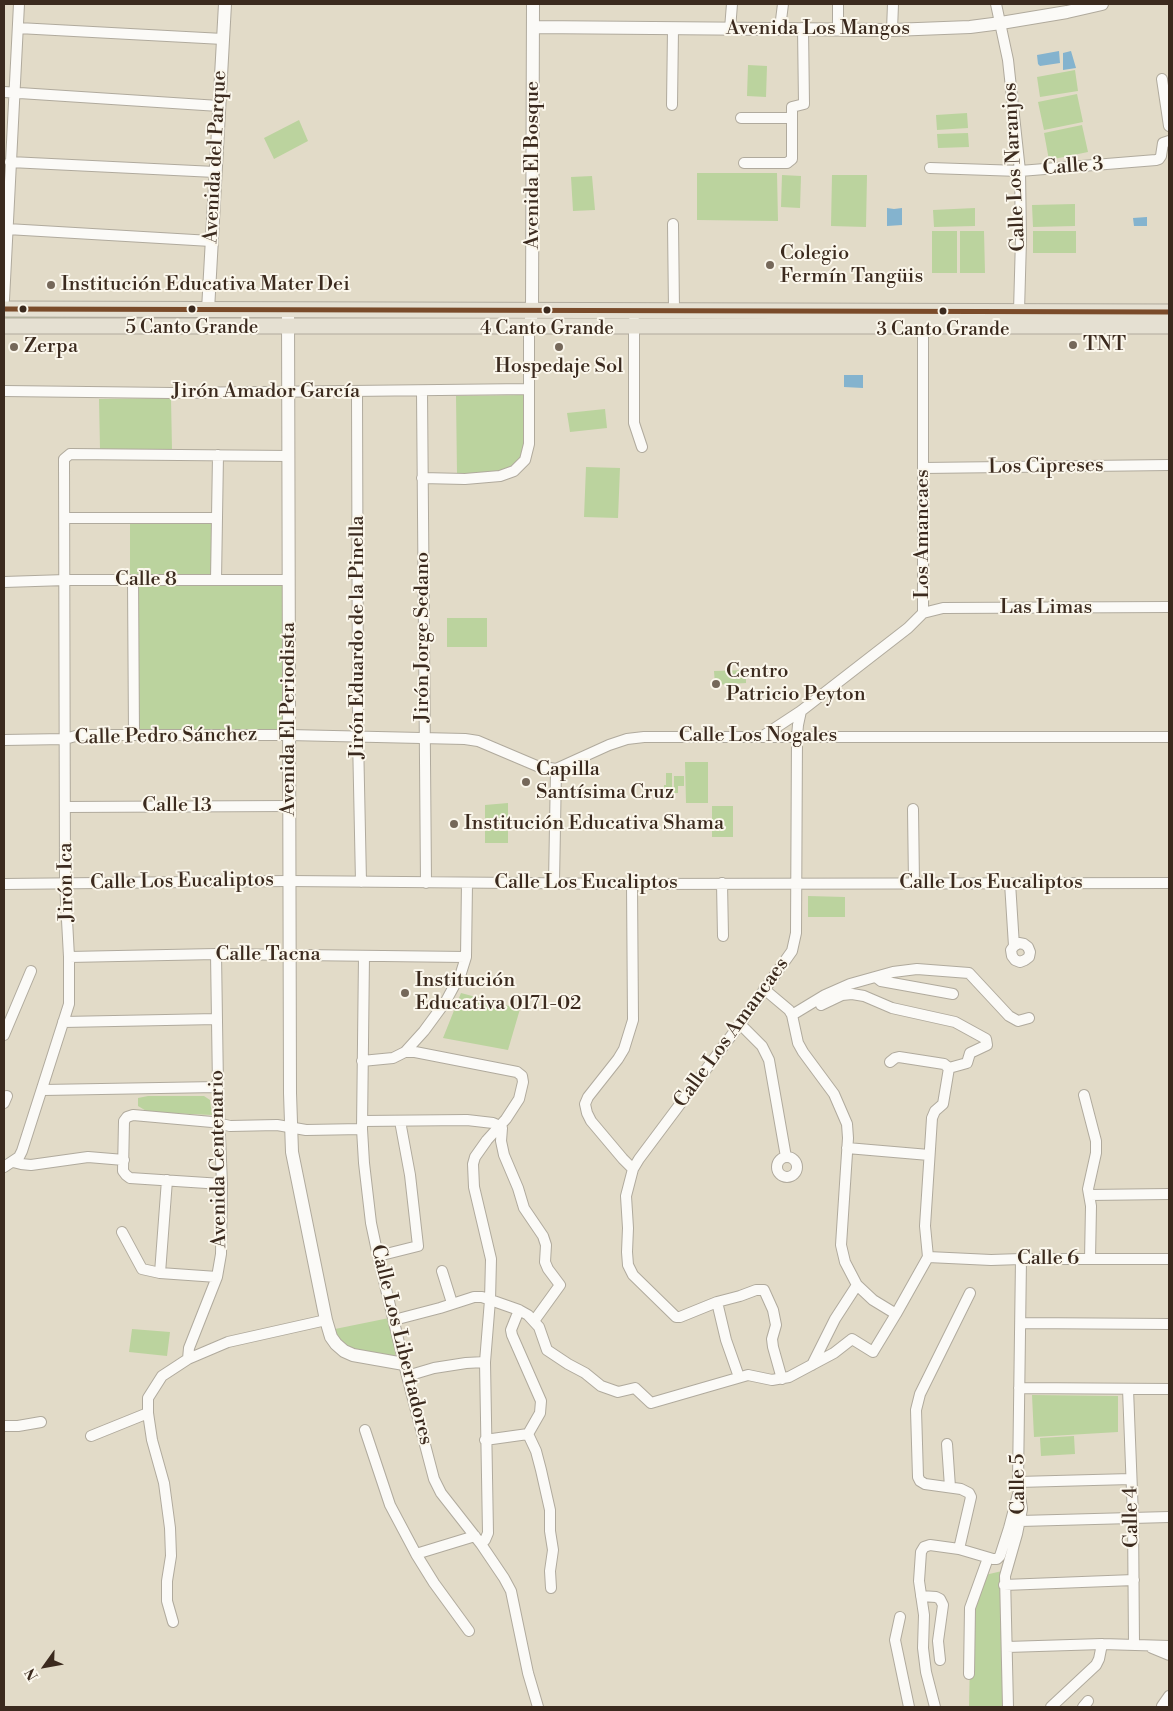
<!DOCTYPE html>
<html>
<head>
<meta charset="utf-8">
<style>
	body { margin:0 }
	#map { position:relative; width:1173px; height:1711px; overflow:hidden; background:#e2dbc8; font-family:"Libre Bodoni",serif }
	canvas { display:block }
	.frame { position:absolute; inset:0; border:5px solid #3b2a1e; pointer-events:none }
	.north { position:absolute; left:20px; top:1641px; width:50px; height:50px; -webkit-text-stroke:4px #fbf7ec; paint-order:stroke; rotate:238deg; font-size:14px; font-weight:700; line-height:20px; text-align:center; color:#3b2a1e }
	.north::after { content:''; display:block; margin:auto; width:18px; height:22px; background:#3b2a1e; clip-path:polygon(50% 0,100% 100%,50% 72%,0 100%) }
</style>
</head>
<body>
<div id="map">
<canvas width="1173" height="1711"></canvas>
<div class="frame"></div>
<div class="north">N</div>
</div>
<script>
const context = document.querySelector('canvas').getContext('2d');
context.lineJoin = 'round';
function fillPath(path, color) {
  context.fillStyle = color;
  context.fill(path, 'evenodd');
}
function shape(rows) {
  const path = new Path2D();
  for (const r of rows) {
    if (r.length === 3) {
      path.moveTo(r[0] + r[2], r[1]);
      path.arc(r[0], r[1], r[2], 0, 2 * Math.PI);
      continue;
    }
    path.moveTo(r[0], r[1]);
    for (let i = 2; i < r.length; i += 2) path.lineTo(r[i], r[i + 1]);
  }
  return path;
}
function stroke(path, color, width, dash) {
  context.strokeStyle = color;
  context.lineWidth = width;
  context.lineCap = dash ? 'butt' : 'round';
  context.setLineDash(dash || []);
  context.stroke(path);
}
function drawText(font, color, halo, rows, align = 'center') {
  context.font = font + ' "Libre Bodoni",serif';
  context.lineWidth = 4;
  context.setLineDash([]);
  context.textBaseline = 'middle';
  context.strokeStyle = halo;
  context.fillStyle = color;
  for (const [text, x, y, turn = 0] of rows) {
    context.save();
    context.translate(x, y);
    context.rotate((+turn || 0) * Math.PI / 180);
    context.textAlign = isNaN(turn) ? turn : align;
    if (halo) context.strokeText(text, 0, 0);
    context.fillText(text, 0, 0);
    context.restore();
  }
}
fillPath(shape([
	[748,65,767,66,766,97,747,96],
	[1075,70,1078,91,1040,97,1037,77],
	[1077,94,1083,122,1044,130,1038,102],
	[967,113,968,128,937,130,936,115],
	[299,120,308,141,274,159,264,138],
	[1082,125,1088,152,1049,160,1044,133],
	[968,133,969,147,938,148,937,134],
	[697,173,777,173,778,221,697,220],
	[782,175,801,176,800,208,781,207],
	[832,175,867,175,866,227,831,226],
	[592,176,595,210,573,211,571,177],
	[1075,204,1075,226,1033,227,1032,205],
	[975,208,975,226,934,227,933,210],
	[932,231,957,231,957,273,932,273],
	[960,231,984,231,985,273,960,273],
	[1033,231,1076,231,1076,253,1033,253],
	[6,316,280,316,280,321,6,321],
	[525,395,525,442,520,458,515,464,500,474,457,474,456,396],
	[171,398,172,450,100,449,99,399],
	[605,409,607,428,570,432,567,413],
	[586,467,620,468,618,518,584,517],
	[213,523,212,575,130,574,130,524],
	[138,584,283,585,284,732,138,732],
	[447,618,487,618,487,647,447,647],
	[746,670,746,683,715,685,714,671],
	[685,762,708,762,708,803,686,803],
	[666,773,672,773,672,793,664,793,664,785,666,785],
	[674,776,684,776,684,786,678,786,678,793,674,793],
	[508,803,508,843,485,843,485,805],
	[712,806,733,806,733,837,712,837],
	[808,896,845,897,845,917,808,917],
	[461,993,520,1009,508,1050,443,1038],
	[148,1096,204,1096,210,1100,212,1115,148,1112,138,1106,138,1098],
	[389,1318,396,1358,348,1349,338,1340,335,1329],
	[132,1329,170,1332,167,1356,129,1352],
	[1032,1395,1118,1396,1118,1432,1034,1437],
	[1074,1436,1075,1454,1041,1456,1040,1438],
	[1002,1571,1004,1707,969,1707,971,1612,985,1575]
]), '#bbd39e');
fillPath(shape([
	[1059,51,1060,63,1040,66,1038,64,1037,55],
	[1071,51,1076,68,1063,70,1063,53],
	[887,208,894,209,902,208,902,225,887,226],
	[1147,217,1147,226,1134,226,1133,218],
	[844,375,863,375,863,388,844,387]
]), '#84b3ce');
const minor = shape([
	[996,4,1008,60,1020,171,1021,239,1019,311],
	[18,28,223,39],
	[780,28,783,4],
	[730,29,732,4],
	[838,29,838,4],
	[892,30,893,4],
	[1162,79,1169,126],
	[4,92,219,106],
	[672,105,673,29],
	[741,118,792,118],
	[10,162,215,172],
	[744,163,787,163,792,159,792,107,804,104,803,28],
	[930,168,1020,171,1156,160,1159,159,1161,156,1163,143,1169,141],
	[673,224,674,310],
	[7,229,211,241],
	[4,300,19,4],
	[634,320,634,423,642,447],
	[4,391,171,393,529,389],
	[422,391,426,883],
	[357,392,358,737,361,882],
	[923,468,1169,465],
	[422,478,465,479,500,476,514,471,525,460,529,444,529,326],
	[65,518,217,518],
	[216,580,218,455],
	[133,581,134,735],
	[4,582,66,580,288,580],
	[923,613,943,608,1169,607],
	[763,736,801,711,908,628,923,613,923,320],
	[4,740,65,739,79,735,289,735,465,739,478,741,537,766,556,769,609,745,627,739,644,737,1169,737],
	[65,807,289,806],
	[913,809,914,883],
	[554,883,556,769],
	[722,883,723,936],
	[1010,883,1014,946,1011,950,1012,956,1015,960,1020,962,1025,960,1029,957,1030,952,1028,947,1024,944,1019,943,1014,946],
	[4,884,289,881,632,884,1169,883],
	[632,884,633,1020,624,1049,618,1059,588,1097,585,1104,587,1113,591,1121,623,1159,633,1169],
	[364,956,362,1129,364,1163,371,1223,378,1256,407,1376,434,1479,441,1493,481,1544,504,1578,511,1591,528,1673,538,1707],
	[69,957,216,954,466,957],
	[876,977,881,981,953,994],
	[764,989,789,1010,792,1015,798,1043,803,1052,834,1094,847,1124,848,1138,841,1245,845,1262,857,1285,873,1300,896,1314],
	[821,1005,842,995,852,994,864,996,892,1008,955,1022,986,1039,987,1045,970,1053,967,1063,949,1068],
	[792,1015,825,995,850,984,893,972,917,969,969,973,1009,1016,1018,1021,1029,1018],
	[63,1022,217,1019],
	[740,1024,762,1046,769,1060,786,1157],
	[4,1035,31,971],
	[405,1052,424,1031,446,1001,461,973,466,957,467,883],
	[362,1061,393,1058,405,1052,415,1052,517,1072,522,1076,523,1082,519,1099,506,1119,487,1140,475,1157,473,1164,474,1187,491,1259,490,1300,485,1362,488,1533,485,1540,481,1544],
	[43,1090,218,1087],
	[1084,1095,1096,1141,1096,1153,1088,1189,1091,1206,1090,1259],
	[4,1103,7,1096],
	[363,1121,467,1120,493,1123,500,1126],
	[500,1126,502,1128,501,1141,504,1155,518,1188,524,1208,543,1236,546,1245,545,1262,548,1269,560,1285,534,1321],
	[847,1148,929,1155],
	[787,1167,10],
	[13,1162,21,1164,31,1165,88,1157,124,1160],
	[4,1167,19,1157,22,1151,69,1004,69,957,65,883,64,459,70,454,289,456],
	[222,1184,130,1178,126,1175,123,1171,124,1121,127,1117,133,1115,212,1122,230,1126,277,1125,306,1130,362,1129],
	[1089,1195,1169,1194],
	[122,1232,142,1269,160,1273,217,1277],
	[378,1256,418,1246,410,1175,400,1121],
	[928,1257,991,1260,1021,1259,1169,1259],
	[442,1271,452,1303],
	[160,1273,167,1180],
	[717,1302,726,1340,739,1377],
	[394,1320,440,1308,474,1297,482,1297,519,1310,528,1315,539,1327,547,1350,568,1364,585,1373,601,1386,618,1392,635,1388,651,1403,748,1375,772,1380,789,1377,834,1353,852,1339,873,1352,896,1314,928,1257,925,1226,932,1118,935,1111,943,1104,949,1068,944,1064,899,1057,895,1058,890,1062],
	[1021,1323,1169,1324],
	[188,1359,189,1348,217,1277,221,1254,222,1184,218,1087,216,954],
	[812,1365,835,1319,857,1285],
	[407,1376,434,1368,466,1363,485,1362],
	[782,1379,773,1347,772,1339,776,1325,773,1310,764,1290,756,1290,740,1296,717,1302,680,1317,676,1317,633,1275,628,1265,627,1252,628,1228,626,1196,633,1169,639,1159,740,1024,792,951,796,933,797,736,798,725,801,711],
	[1019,1388,1169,1389],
	[1128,1389,1133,1517,1134,1645],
	[4,1426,18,1426,41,1422],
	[365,1430,390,1505,416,1554,434,1583,469,1631],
	[528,1434,536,1451,541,1470,550,1510,550,1531,553,1550,550,1571,551,1588],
	[91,1436,148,1413],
	[485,1440,528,1434,540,1413,541,1401,512,1335,511,1330,519,1310],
	[947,1444,950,1487],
	[1018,1482,1131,1479],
	[1020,1521,1169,1517],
	[959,1549,971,1497,969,1493,961,1489,925,1484,920,1481,918,1477,916,1410,920,1394,970,1293],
	[416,1554,475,1536],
	[1004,1585,1134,1580],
	[921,1596,936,1597,940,1599,943,1605,938,1641,940,1660],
	[900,1617,895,1640,909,1707],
	[173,1622,167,1601,167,1581,171,1556,170,1528,164,1483,152,1440,148,1413,148,1398,162,1376,188,1359,228,1342,326,1320],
	[1007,1647,1102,1644,1169,1646],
	[1152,1648,1169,1655],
	[969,1674,970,1608,988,1558],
	[1162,1706,1169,1696],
	[935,1707,926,1672,923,1648,924,1615,919,1581,921,1552,924,1547,930,1545,959,1549,993,1559,997,1559,1000,1556,1009,1528,1018,1494],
	[1008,1707,1005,1576,1017,1534,1022,1509,1018,1482,1021,1259],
	[1051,1707,1096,1665,1099,1659,1102,1644],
	[1083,1707,1088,1701]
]);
const tertiary = shape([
	[533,27,892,30,970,27,1001,23,1067,12,1102,4],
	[288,309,290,1093,292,1152,326,1320,331,1337,336,1344,344,1351,353,1355,404,1364],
	[208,310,225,4],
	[531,319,532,311,533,4]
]);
const primary = shape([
	[4,309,1169,312],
	[4,326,1169,326]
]);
stroke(minor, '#b0aa9d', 12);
stroke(tertiary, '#b0aa9d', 14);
stroke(primary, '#b0aa9d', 17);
stroke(minor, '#fbfaf7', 10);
stroke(tertiary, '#fbfaf7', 12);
stroke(primary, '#e5e0d2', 15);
stroke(shape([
	[4,309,1169,312]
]), '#7a4b2a', 5);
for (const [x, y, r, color] of [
	[770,265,5,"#75685a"],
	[51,285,5,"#75685a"],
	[23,309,4.5,"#3b2a1e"],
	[192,309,4.5,"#3b2a1e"],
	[547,310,4.5,"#3b2a1e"],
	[943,311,4.5,"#3b2a1e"],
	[1073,345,5,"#75685a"],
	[14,347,5,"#75685a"],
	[559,347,5,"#75685a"],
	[716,684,5,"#75685a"],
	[526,782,5,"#75685a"],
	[454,824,5,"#75685a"],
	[405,993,5,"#75685a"]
]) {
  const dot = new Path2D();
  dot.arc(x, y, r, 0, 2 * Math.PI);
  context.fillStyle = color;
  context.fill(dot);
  stroke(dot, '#fbf7ec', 2);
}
drawText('19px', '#3b2a1e', '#fbf7ec', [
	["5 Canto Grande",192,328],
	["4 Canto Grande",547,329],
	["3 Canto Grande",943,330]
]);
drawText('20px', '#3b2a1e', '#fbf7ec', [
	["Avenida Los Mangos",818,29],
	["Avenida del Parque",216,157,-87],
	["Avenida El Bosque",533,165,-90],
	["Calle Los Naranjos",1015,167,-93],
	["Calle 3",1073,167,-4],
	["Jirón Amador García",266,392],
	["Los Cipreses",1046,467,-1],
	["Los Amancaes",923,534,-90],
	["Calle 8",146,580],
	["Las Limas",1046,608],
	["Jirón Eduardo de la Pinella",358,637,-90],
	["Jirón Jorge Sedano",423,637,-90],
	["Avenida El Periodista",289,719,-90],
	["Calle Los Nogales",758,736],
	["Calle Pedro Sánchez",166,737,-1],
	["Calle 13",177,806],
	["Jirón Ica",67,882,-91],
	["Calle Los Eucaliptos",182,882,-1],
	["Calle Los Eucaliptos",586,883],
	["Calle Los Eucaliptos",991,883],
	["Calle Tacna",268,955],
	["Calle Los Amancaes",732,1033,-54],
	["Avenida Centenario",219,1159,-91],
	["Calle 6",1048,1259],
	["Calle Los Libertadores",401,1345,76],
	["Calle 5",1019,1484,-91],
	["Calle 4",1132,1517,-91]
]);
drawText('20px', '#3b2a1e', '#fbf7ec', [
	["Colegio",780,254],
	["Fermín Tangüis",780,277],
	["Institución Educativa Mater Dei",61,285],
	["TNT",1083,345],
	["Zerpa",24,347],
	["Hospedaje Sol",559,367,"center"],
	["Centro",726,672],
	["Patricio Peyton",726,695],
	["Capilla",536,770],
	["Santísima Cruz",536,793],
	["Institución Educativa Shama",464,824],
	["Institución",415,981],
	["Educativa 0171-02",415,1004]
], 'left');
</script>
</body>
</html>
